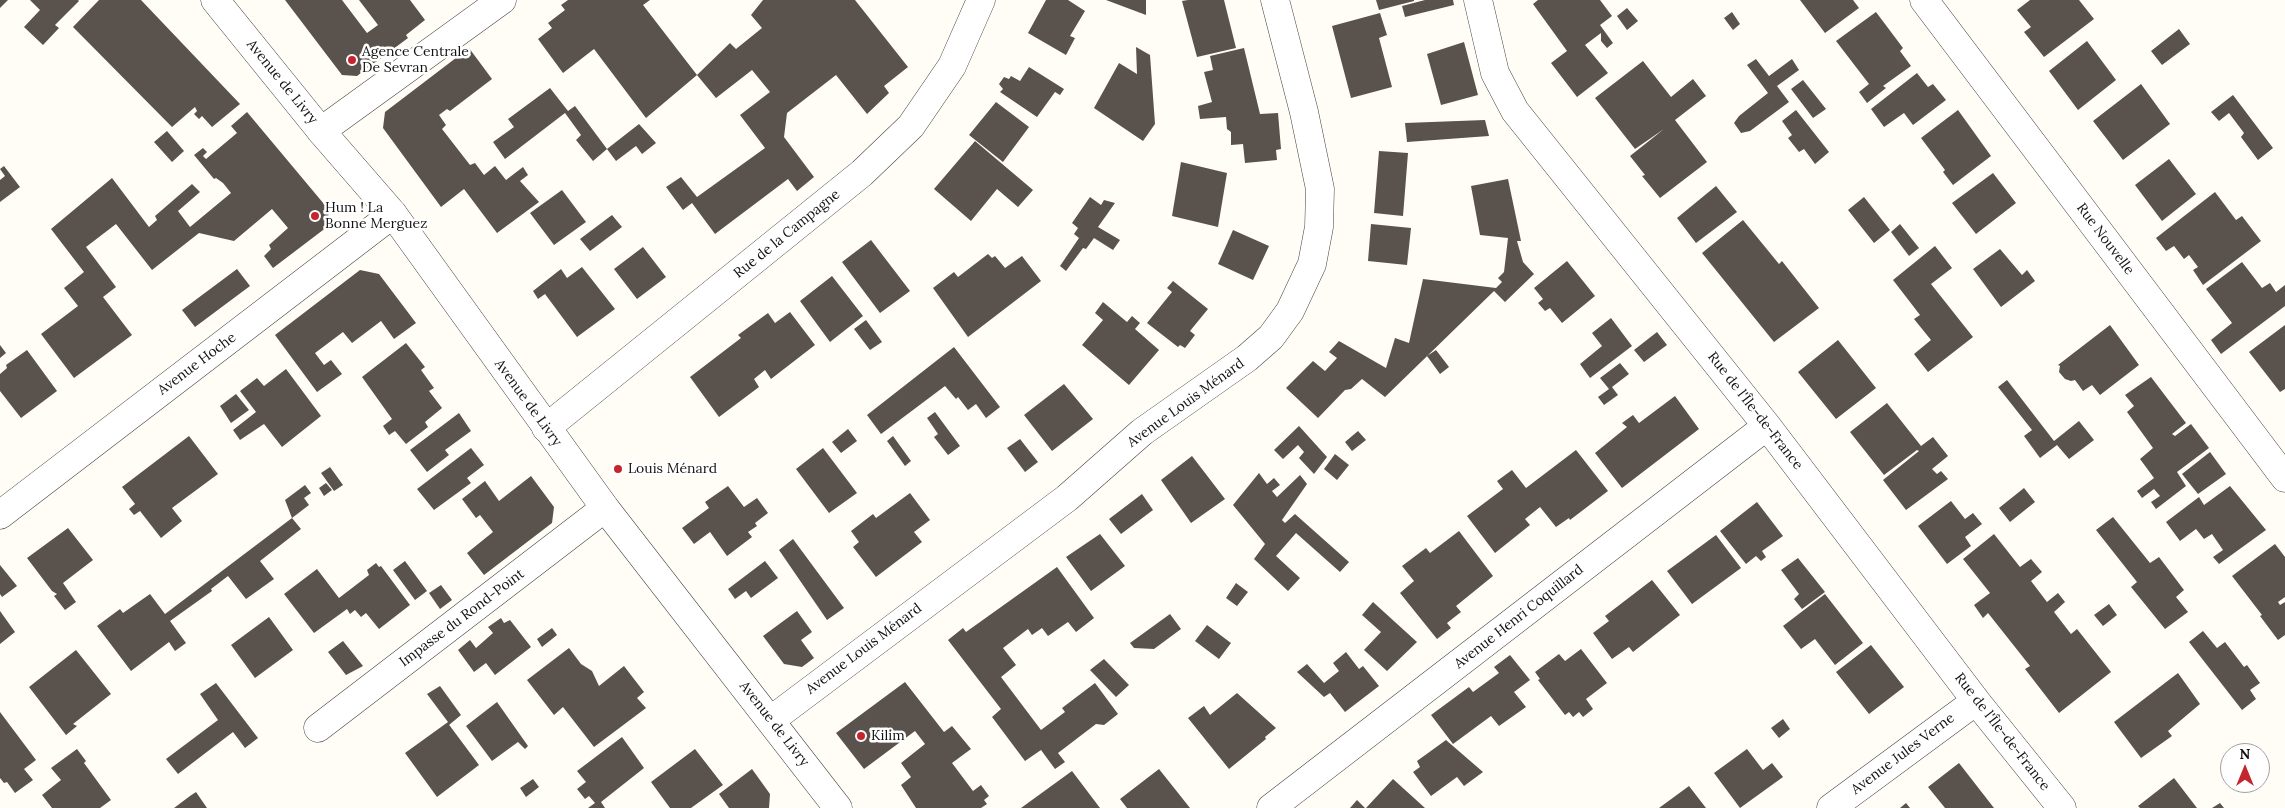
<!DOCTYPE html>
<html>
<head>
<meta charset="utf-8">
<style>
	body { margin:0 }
	#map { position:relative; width:2285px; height:808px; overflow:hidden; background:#fffdf5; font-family:Lora,serif }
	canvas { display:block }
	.north { position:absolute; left:2220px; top:743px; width:50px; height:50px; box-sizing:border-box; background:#fff; border:1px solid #a0a0a0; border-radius:50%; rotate:0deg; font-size:14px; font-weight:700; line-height:20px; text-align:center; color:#111 }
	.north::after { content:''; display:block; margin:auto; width:18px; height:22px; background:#c4262e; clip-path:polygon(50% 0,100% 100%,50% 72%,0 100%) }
</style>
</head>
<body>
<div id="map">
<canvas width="2285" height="808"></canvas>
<div class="north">N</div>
</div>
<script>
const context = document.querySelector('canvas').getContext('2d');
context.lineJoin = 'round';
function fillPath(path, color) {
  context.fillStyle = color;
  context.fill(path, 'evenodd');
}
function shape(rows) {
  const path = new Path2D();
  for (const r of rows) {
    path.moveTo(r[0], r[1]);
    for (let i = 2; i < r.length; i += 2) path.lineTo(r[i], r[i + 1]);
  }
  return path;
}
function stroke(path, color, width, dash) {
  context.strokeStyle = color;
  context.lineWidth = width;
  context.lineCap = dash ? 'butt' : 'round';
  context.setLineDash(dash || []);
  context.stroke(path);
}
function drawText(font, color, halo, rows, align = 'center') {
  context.font = font + ' Lora,serif';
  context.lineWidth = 5;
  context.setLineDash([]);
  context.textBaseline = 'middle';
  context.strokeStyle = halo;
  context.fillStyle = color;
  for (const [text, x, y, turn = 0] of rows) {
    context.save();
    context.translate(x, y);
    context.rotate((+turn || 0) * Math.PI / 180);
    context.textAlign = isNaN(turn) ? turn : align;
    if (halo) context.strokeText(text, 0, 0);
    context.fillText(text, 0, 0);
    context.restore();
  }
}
fillPath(shape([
	[0,0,8,0,0,8],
	[30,0,78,0,79,1,55,25,59,28,43,45,24,27,40,10],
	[99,0,141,0,240,104,212,127,202,116,199,119,194,114,197,111,195,107,172,127,73,27],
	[285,0,342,0,367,33,378,25,359,0,410,0,425,20,406,35,408,38,357,76,342,75],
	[568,0,650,0,643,5,697,75,730,43,736,49,762,28,751,15,763,0,855,0,908,67,884,86,889,93,867,114,836,75,787,113,784,137,814,177,797,191,788,179,715,234,692,203,683,210,666,187,681,177,697,197,765,148,740,115,770,92,752,70,716,98,697,75,646,118,594,49,563,73,538,39,552,28,548,23,565,10,561,5],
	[1046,0,1068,0,1085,11,1070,36,1075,38,1066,55,1028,33],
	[1106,0,1146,0,1146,15],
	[1188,0,1224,0,1236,48,1197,57,1182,1],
	[1376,0,1414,0,1414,1,1379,10],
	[1425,0,1453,0,1454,5,1405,17,1402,6],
	[1538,0,1600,0,1612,16,1600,25,1613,43,1607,48,1601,41,1601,33,1585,45,1608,73,1577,97,1551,63,1567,51,1533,4],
	[1800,0,1853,0,1859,8,1825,33],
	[2030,0,2079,0,2094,19,2044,57,2024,32,2031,27,2017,10],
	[1627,8,1638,21,1627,30,1617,16],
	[1732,12,1740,24,1733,30,1724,18],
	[1876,12,1903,48,1900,51,1911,66,1883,86,1886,88,1867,103,1859,92,1869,84,1836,41],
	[1380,13,1387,35,1379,38,1392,87,1351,98,1332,26],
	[2179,29,2190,44,2162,65,2151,51],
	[2087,41,2116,80,2078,110,2049,71],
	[1464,42,1478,95,1441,105,1427,54],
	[1136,47,1150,55,1155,124,1143,141,1094,108,1119,63,1137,74],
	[469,48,492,79,450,111,447,109,439,115,446,125,442,129,470,165,475,163,484,175,495,166,506,180,523,167,528,175,520,181,539,202,497,233,464,189,441,207,383,128,385,112],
	[1244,48,1260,114,1278,113,1281,149,1276,150,1277,160,1245,163,1243,144,1231,145,1231,132,1227,129,1226,117,1200,119,1198,106,1212,102,1204,72,1213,70,1210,56],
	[1756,59,1769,76,1792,59,1799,70,1777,86,1789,102,1750,131,1741,133,1734,123,1739,116,1768,93,1747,65],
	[1643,61,1671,97,1693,79,1706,96,1675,120,1707,162,1660,198,1642,176,1645,175,1630,156,1664,129,1635,149,1595,98],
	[1029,67,1064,89,1060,95,1055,92,1037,117,1000,92,1003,89,999,84,1004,77,1009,79,1011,76,1020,81],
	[1917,73,1928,87,1933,84,1946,100,1913,125,1904,113,1884,127,1871,109],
	[1803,80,1826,109,1813,118,1791,89],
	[2141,84,2170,124,2123,160,2093,121],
	[550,88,568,111,575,106,607,149,593,161,576,140,581,135,565,113,505,159,493,142,514,127,508,119],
	[2233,95,2273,148,2258,160,2241,137,2244,133,2229,113,2219,121,2211,112],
	[996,102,1029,127,1003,162,969,135],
	[1796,110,1829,152,1815,164,1804,149,1799,152,1788,138,1792,135,1782,121],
	[1958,110,1991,156,1953,185,1943,172,1945,170,1921,138],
	[247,112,329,210,327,227,273,268,264,256,271,249,269,245,288,228,272,209,234,241,199,233,152,270,116,224,86,247,116,287,103,297,132,335,74,378,41,334,78,306,64,288,84,272,51,229,112,178,149,227,157,220,155,216,192,184,200,192,178,211,190,227,231,193,223,183,216,178,214,179,194,155,203,148,207,152,203,156,206,159,237,133,231,126],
	[1485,120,1489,136,1407,142,1405,123],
	[639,124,656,143,642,154,636,146,616,161,607,149],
	[167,131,184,151,172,162,154,142],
	[975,141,1033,190,1018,207,997,189,971,221,934,189],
	[1379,151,1408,153,1403,216,1374,213],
	[2169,159,2196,194,2162,221,2135,185],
	[1181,162,1227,173,1218,227,1172,216],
	[4,166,20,187,0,202,0,180,5,176,0,169],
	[1993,173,2016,203,1976,234,1952,203],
	[1508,179,1521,241,1517,241,1523,262,1534,274,1505,302,1494,291,1385,397,1362,379,1351,389,1345,390,1318,418,1286,388,1313,361,1325,371,1337,358,1329,352,1339,341,1386,368,1395,338,1409,343,1423,279,1496,288,1502,282,1498,278,1504,272,1508,238,1480,235,1471,186],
	[1716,186,1737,212,1696,243,1677,218],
	[562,190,586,222,554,245,530,213],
	[2215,192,2236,220,2242,216,2261,241,2203,285,2193,270,2198,267,2189,255,2184,259,2174,246,2166,251,2156,238],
	[1090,197,1101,205,1104,200,1115,203,1098,227,1120,240,1113,250,1094,238,1086,249,1083,248,1066,271,1060,266,1079,238,1074,234,1078,228,1072,223],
	[1864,197,1890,230,1874,243,1848,210],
	[612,215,622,227,590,251,580,239],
	[1743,220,1779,264,1782,261,1819,308,1774,342,1702,253],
	[1371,224,1411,228,1407,265,1368,261],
	[1900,224,1919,248,1909,256,1891,232],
	[1233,230,1269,246,1253,280,1218,264],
	[871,240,910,291,880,313,842,262],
	[1935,246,1952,268,1931,284,1973,337,1928,372,1914,354,1931,340,1914,319,1920,315,1893,280],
	[643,247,666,277,637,299,614,269],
	[2000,249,2022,275,2027,270,2035,281,2001,307,1973,269],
	[988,254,992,258,995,256,1005,268,1022,256,1041,281,968,337,933,288,954,272,958,277],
	[1567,261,1595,296,1562,323,1550,308,1545,311,1538,303,1543,299,1534,288],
	[2242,262,2262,288,2270,283,2276,292,2285,285,2285,306,2221,354,2211,340,2232,323,2206,289],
	[582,267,615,309,577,337,545,294,538,299,533,291,561,269,567,278],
	[237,269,250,286,195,327,182,310],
	[360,270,379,274,416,323,394,339,381,321,352,343,343,332,315,353,324,365,331,360,342,374,317,392,275,335],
	[832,276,863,316,830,342,800,301],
	[1173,281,1208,309,1190,331,1195,335,1185,348,1180,345,1178,347,1147,323,1172,292,1167,288],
	[1103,302,1127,322,1132,316,1140,323,1135,329,1159,350,1129,385,1082,345,1103,320,1095,313],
	[790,312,815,345,771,379,765,370,754,379,759,387,719,417,690,377,741,338,738,335,768,313,775,323],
	[1611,318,1632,346,1590,378,1580,364,1602,346,1592,333],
	[866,320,882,342,870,350,854,329],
	[2110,325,2139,365,2100,395,2092,385,2083,391,2075,380,2071,381,2065,379,2059,372,2060,366,2058,365],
	[2285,325,2285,389,2280,392,2249,352],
	[1657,332,1667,345,1644,362,1634,350],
	[1838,340,1876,388,1836,419,1798,372],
	[406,343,425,367,421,370,434,388,429,391,442,408,425,422,428,427,406,444,395,431,389,435,383,426,392,419,362,377],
	[0,345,6,353,0,358],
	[954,347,1000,407,986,418,976,404,968,410,958,397,956,399,945,386,881,434,867,415],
	[27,350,57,391,21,418,0,391,0,374,7,368,6,365],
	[1436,350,1449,367,1440,374,1427,356],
	[1620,363,1629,374,1612,387,1618,395,1604,405,1598,397,1609,389,1600,378],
	[286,369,321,416,282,447,264,424,240,440,233,430,256,412,240,391,257,378,264,386],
	[2151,377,2186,423,2172,434,2175,436,2191,424,2209,448,2177,472,2186,486,2156,509,2151,502,2160,496,2154,489,2142,498,2137,491,2154,478,2140,459,2153,448,2127,412,2134,406,2125,395],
	[2007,380,2054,441,2079,421,2094,440,2069,459,2057,445,2040,458,2024,436,2032,430,1998,387],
	[1064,384,1093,419,1052,451,1024,415],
	[236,394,249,410,231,423,220,406],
	[1675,396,1699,429,1622,488,1595,453,1627,427,1622,423,1633,415,1639,423],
	[1887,403,1921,446,1933,437,1948,456,1932,469,1937,474,1941,471,1948,479,1906,510,1883,480,1919,451,1917,450,1884,475,1850,432],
	[935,412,960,446,948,455,934,437,938,434,927,418],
	[459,413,471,431,445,450,449,455,427,472,410,450],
	[1299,426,1327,457,1314,474,1299,458,1304,452,1298,445,1283,459,1274,450],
	[848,429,857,441,841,453,832,442],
	[1358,431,1366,440,1352,451,1345,442],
	[189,436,218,474,172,508,182,521,161,538,140,511,134,515,129,509,135,504,122,487],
	[893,436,911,461,905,466,887,441],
	[1020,439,1038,462,1025,472,1007,448],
	[471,448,484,465,467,478,471,483,434,510,417,489],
	[823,448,857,493,829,513,796,469],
	[1576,450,1608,491,1570,520,1569,518,1556,527,1540,507,1525,519,1530,525,1495,553,1467,516,1503,489,1497,481,1512,470,1526,488],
	[2210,452,2226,474,2198,494,2182,474],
	[1335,454,1349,465,1337,480,1324,469],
	[1192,456,1225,499,1191,523,1161,480],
	[330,467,343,485,334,491,321,473],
	[1259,473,1267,484,1274,478,1280,485,1272,491,1277,497,1300,475,1307,484,1282,520,1285,523,1295,514,1349,562,1340,572,1296,533,1276,556,1300,578,1288,591,1254,559,1265,544,1233,505],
	[531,476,554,507,552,523,484,575,467,553,493,532,480,515,476,518,462,499,485,481,499,501],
	[326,483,332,490,324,496,319,488],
	[305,485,311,493,304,498,309,505,292,518,285,500],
	[728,486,744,507,757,498,768,513,755,523,757,526,748,532,752,537,727,556,710,532,694,544,682,528,709,508,705,502],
	[2230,486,2266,530,2219,564,2213,557,2223,550,2212,534,2204,539,2196,529,2180,541,2166,522,2199,497,2204,505],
	[2024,488,2035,502,2010,522,1999,508],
	[910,493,930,520,914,532,922,542,876,577,853,547,859,542,851,531,873,514,876,518],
	[1142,494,1153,510,1121,534,1109,519],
	[1951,501,1965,519,1973,513,1982,524,1965,537,1971,546,1947,564,1918,526],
	[1757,502,1783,536,1762,551,1766,557,1761,561,1756,556,1746,564,1720,531],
	[2113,517,2150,563,2159,557,2184,590,2176,597,2188,612,2165,629,2131,587,2137,582,2096,530],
	[292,518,301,529,260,561,274,579,246,599,228,576,211,589,212,591,170,621,186,643,175,651,169,642,131,671,97,626,120,609,123,613,150,594,165,614],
	[68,528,93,560,63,583,76,602,65,610,54,596,57,594,52,591,27,558],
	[1459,531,1493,576,1456,606,1461,612,1447,623,1451,628,1437,639,1400,593,1414,581,1402,566,1426,548,1430,553],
	[1100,534,1125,566,1091,591,1066,557],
	[1994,534,2020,567,2031,559,2042,572,2031,581,2047,602,2058,593,2065,602,2054,612,2071,634,2077,629,2111,672,2059,713,2025,669,2030,666,1988,613,1983,618,1974,605,1990,593,1963,559],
	[1716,535,1741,568,1692,604,1667,571],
	[793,539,844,608,827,620,779,550],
	[2275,544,2285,557,2285,597,2278,602,2280,605,2285,602,2285,635,2278,640,2260,616,2262,615,2232,576],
	[1798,558,1825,592,1802,609,1794,599,1799,594,1781,570],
	[405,561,427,591,415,600,393,570],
	[765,561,778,578,751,598,746,591,735,599,728,589],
	[376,563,379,567,381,566,410,605,379,629,366,613,361,617,355,610,350,614,347,609,314,633,284,594,317,569,339,598,369,575,367,570],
	[0,565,17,586,2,597,0,594],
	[1057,567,1094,618,1076,632,1068,622,1048,636,1042,628,1032,635,1028,629,1003,648,1016,665,1001,677,1041,730,1065,712,1062,708,1095,683,1118,714,1104,725,1096,724,1058,753,1065,762,1055,769,1041,750,1025,761,992,717,1001,709,948,640,963,628,966,632],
	[1652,580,1680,615,1633,652,1629,647,1612,659,1593,633,1609,621,1605,616],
	[1236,583,1248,592,1237,606,1226,598],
	[441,585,452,600,440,609,429,593],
	[1825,594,1863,643,1835,665,1815,639,1801,649,1783,626],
	[1373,602,1417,642,1387,671,1364,650,1381,632,1362,615],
	[2109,604,2117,615,2103,626,2094,615],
	[0,611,15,632,0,644],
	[797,611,812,632,801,640,814,658,802,667,784,664,763,636],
	[1170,614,1181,629,1154,649,1134,648,1130,643],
	[269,617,293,650,255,678,231,645],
	[501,618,504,623,510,620,531,647,495,675,486,663,474,672,458,650,470,640,476,648,493,633,488,627],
	[1207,625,1231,643,1219,659,1195,641],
	[552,628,557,635,542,647,537,639],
	[2203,631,2217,648,2225,642,2244,667,2247,665,2260,683,2250,690,2256,699,2242,710,2189,642],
	[343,641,363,666,346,675,328,652],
	[1871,645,1904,687,1869,714,1836,672],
	[569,648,581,664,592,671,599,686,624,666,644,692,637,698,646,708,594,747,563,707,554,715,527,680],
	[1581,649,1607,683,1586,699,1593,709,1583,717,1579,712,1573,717,1569,712,1565,715,1538,680,1540,679,1535,672,1559,654,1565,661],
	[76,650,111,694,73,724,77,726,66,735,29,687],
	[1346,652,1359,669,1363,666,1379,686,1345,712,1330,693,1324,697,1297,672,1307,664,1324,683,1339,671,1333,663],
	[1510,655,1530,680,1514,692,1526,707,1499,726,1491,716,1453,744,1431,715,1469,687,1473,692,1499,673,1494,667],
	[1104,659,1129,685,1116,697,1090,670],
	[2178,673,2200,704,2168,731,2172,736,2141,758,2114,722],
	[905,682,944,732,952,726,971,749,952,763,973,791,981,785,989,796,984,800,987,804,981,808,916,808,901,785,911,777,901,763,925,744,915,731,864,769,836,733],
	[216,683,258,738,245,748,233,732,178,774,166,759,218,720,200,694],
	[440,686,461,715,449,725,450,726,479,765,437,797,405,753,448,722,427,694],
	[1237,693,1276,728,1265,737,1266,739,1229,769,1188,718,1204,706,1210,715],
	[497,702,528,746,525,749,518,742,492,761,466,726],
	[0,712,36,760,24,769,33,780,15,793,7,782,4,783,0,778],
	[1783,719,1790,729,1779,738,1771,728],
	[622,737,644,768,601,802,605,808,588,808,595,803,589,796,585,799,577,789,586,782,577,771],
	[1446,740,1483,772,1464,786,1457,777,1431,796,1413,772,1420,767,1417,761],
	[77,749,86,761,84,763,111,800,100,808,52,808,42,795,61,780,51,768],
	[695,749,723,785,691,808,670,808,651,782],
	[1747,749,1763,770,1772,763,1783,777,1740,808,1714,773],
	[1959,763,1994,808,1945,808,1928,787],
	[752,769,770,794,769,808,729,808,719,794],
	[1159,769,1190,808,1127,808,1120,799],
	[1072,771,1100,808,1021,808],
	[2174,778,2197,808,2140,808,2138,806],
	[533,779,539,787,526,797,520,788],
	[1393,779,1425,808,1366,808],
	[1689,786,1706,808,1659,808],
	[196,792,207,808,174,808,190,796],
	[1357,800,1365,808,1350,808],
	[1906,803,1910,808,1900,808],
	[2220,803,2224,808,2212,808]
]), '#5a524d');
const minor = shape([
	[1478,0,1495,73,1515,111,1767,426,1976,701,2062,808],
	[1924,0,2285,478],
	[321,131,502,0],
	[546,428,862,173,911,126,952,66,981,0],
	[0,515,393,214],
	[771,720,1067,498,1142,432,1247,358,1271,337,1290,311,1312,264,1319,227,1320,189,1304,112,1275,0],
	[318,728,605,508],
	[1271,808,1767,426],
	[1831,808,1976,701]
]);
const tertiary = shape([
	[215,0,321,131,393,214,605,508,838,808]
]);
stroke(minor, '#444', 29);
stroke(tertiary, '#444', 29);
stroke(minor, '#fff', 28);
stroke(tertiary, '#fff', 28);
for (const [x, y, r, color] of [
	[352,60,5,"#c4262e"],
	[315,216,5,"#c4262e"],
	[618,469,5,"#c4262e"],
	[861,736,5,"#c4262e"]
]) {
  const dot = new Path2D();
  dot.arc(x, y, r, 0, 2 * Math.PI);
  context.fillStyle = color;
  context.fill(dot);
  stroke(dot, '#fff', 2);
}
drawText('14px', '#111', '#fff', [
	["Agence Centrale",362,52],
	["De Sevran",362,68],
	["Hum ! La",325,208],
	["Bonne Merguez",325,224],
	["Louis Ménard",628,469],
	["Kilim",871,736]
], 'left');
drawText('14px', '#111', '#fff', [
	["Avenue de Livry",282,82,51],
	["Rue de la Campagne",787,234,-39],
	["Rue Nouvelle",2105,239,53],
	["Avenue Hoche",197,364,-37],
	["Avenue de Livry",528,403,54],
	["Avenue Louis Ménard",1186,403,-36],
	["Rue de l'Île-de-France",1755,411,52],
	["Avenue Henri Coquillard",1519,617,-38],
	["Impasse du Rond-Point",462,618,-37],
	["Avenue Louis Ménard",864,649,-37],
	["Avenue de Livry",774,724,52],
	["Rue de l'Île-de-France",2002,732,52],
	["Avenue Jules Verne",1903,754,-37]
]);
</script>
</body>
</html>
